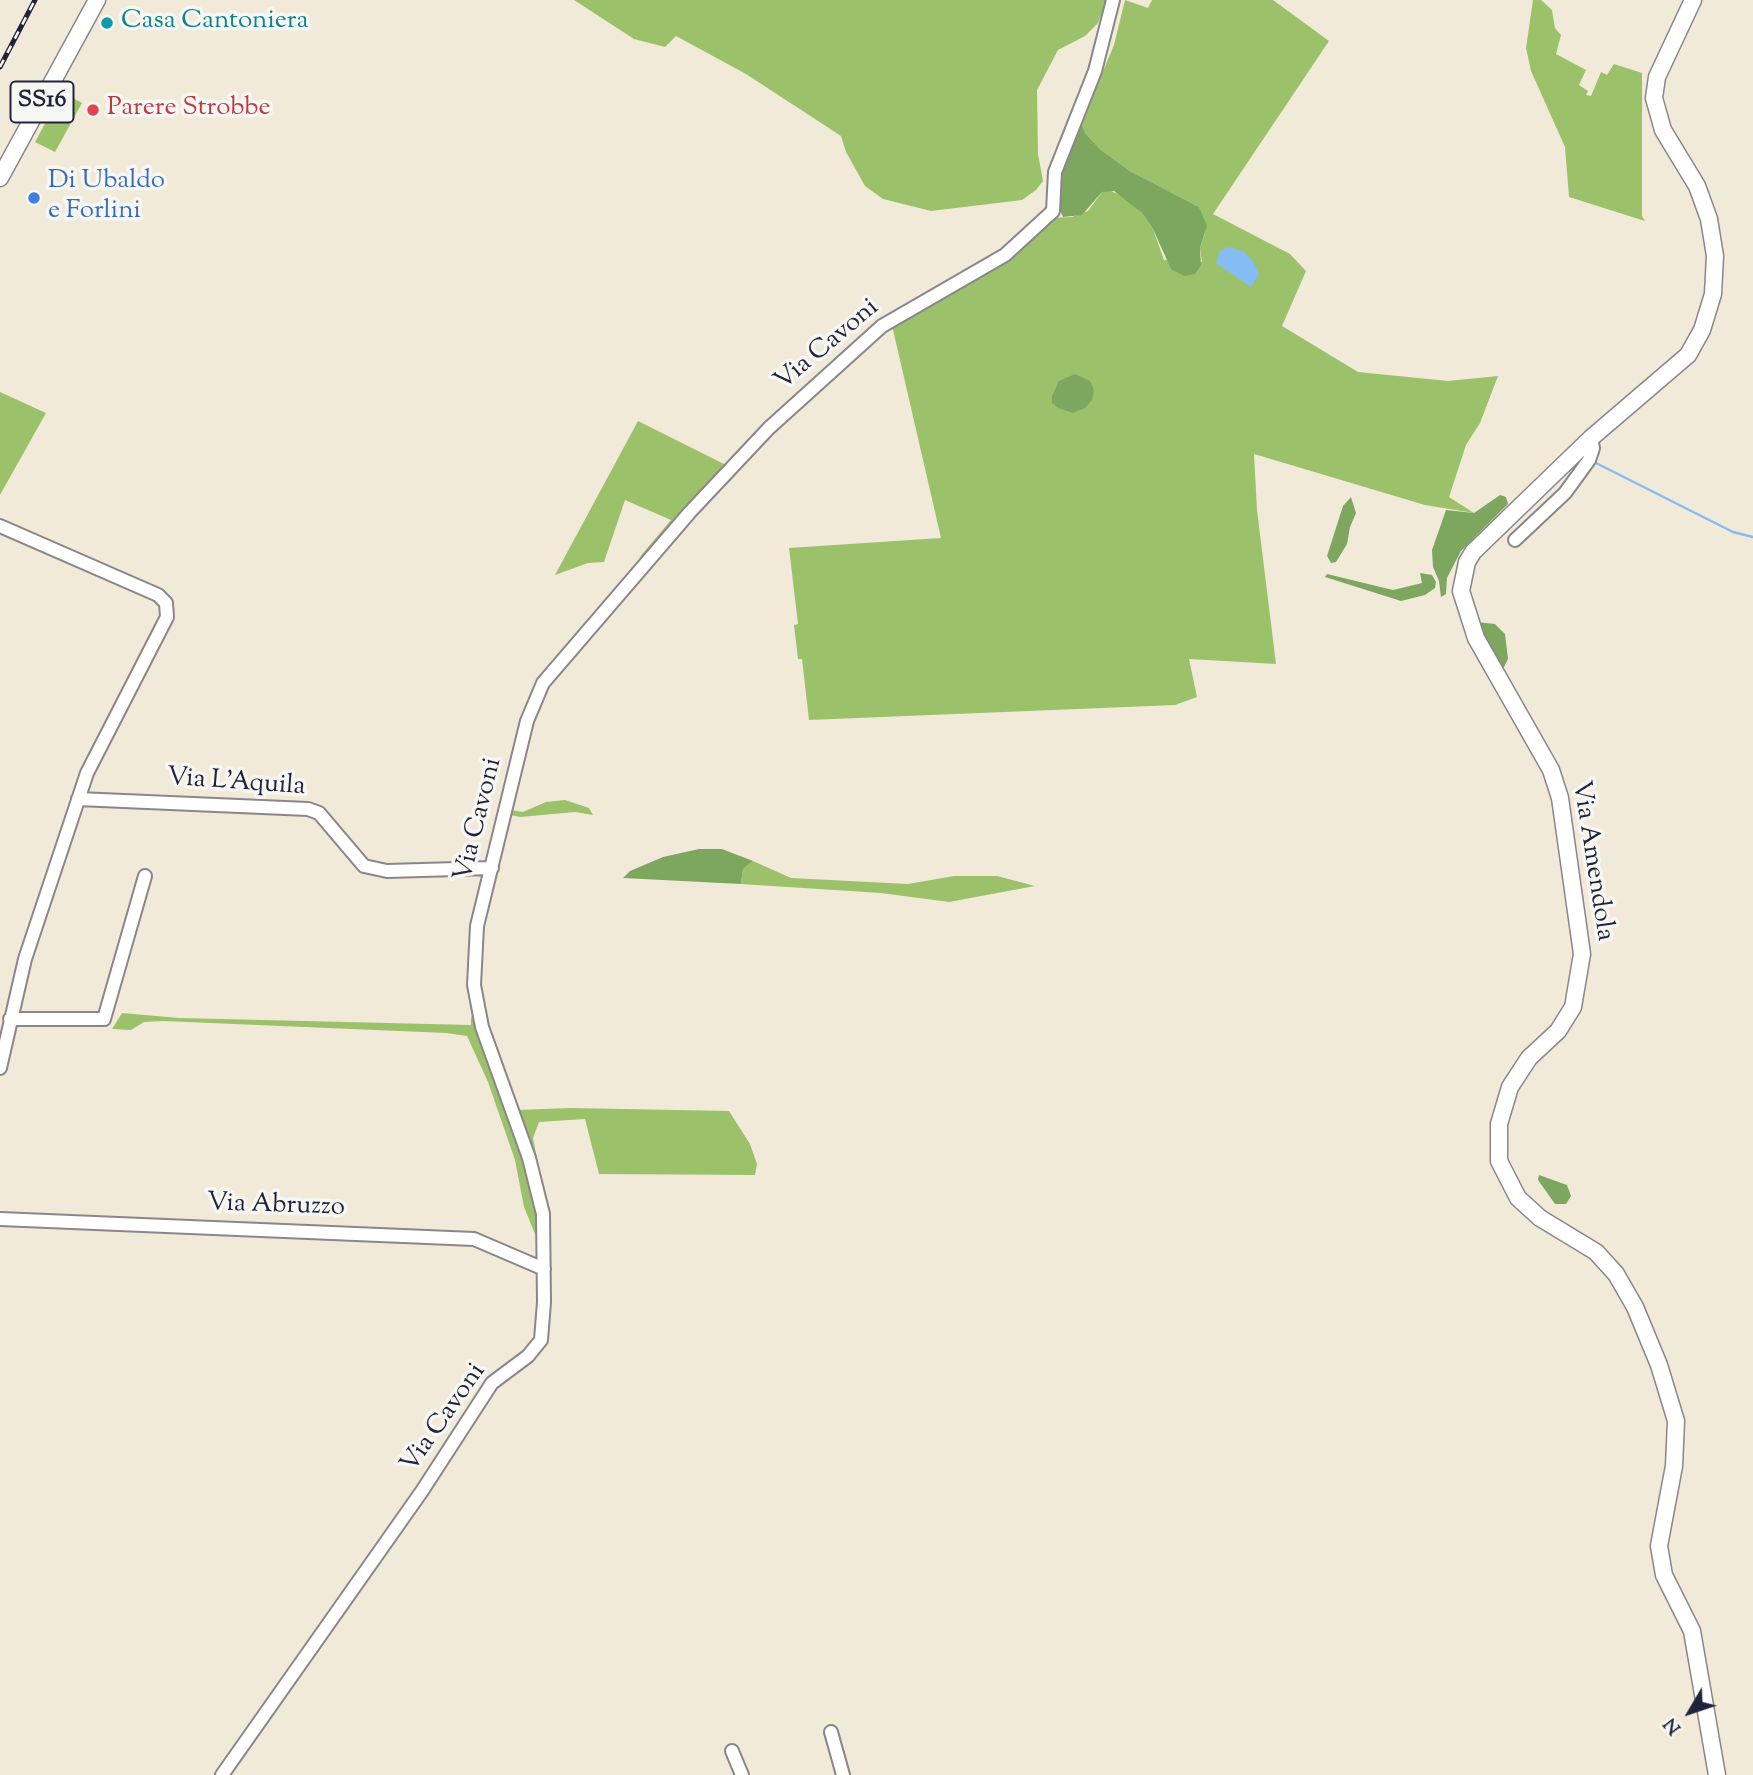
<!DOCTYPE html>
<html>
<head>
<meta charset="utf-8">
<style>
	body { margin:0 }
	#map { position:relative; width:1753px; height:1775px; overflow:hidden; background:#f2ead9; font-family:"Sorts Mill Goudy",serif }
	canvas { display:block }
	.north { position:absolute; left:1655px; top:1677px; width:70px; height:70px; -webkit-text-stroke:5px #f6f6f2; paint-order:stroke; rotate:231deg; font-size:19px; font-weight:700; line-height:28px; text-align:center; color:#22223b }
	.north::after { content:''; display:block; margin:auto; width:24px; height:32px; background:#22223b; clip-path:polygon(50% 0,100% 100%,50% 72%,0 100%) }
</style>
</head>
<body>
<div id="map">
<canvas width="1753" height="1775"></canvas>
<div class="north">N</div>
</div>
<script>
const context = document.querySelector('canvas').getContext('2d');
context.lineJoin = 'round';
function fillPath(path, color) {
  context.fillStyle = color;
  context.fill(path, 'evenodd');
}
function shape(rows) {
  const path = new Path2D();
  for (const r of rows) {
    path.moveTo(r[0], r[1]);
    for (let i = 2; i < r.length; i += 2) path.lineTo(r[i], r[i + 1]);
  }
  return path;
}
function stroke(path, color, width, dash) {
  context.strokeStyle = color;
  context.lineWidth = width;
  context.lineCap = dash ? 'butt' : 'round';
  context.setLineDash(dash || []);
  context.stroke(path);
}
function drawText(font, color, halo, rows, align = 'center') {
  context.font = font + ' "Sorts Mill Goudy",serif';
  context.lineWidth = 7;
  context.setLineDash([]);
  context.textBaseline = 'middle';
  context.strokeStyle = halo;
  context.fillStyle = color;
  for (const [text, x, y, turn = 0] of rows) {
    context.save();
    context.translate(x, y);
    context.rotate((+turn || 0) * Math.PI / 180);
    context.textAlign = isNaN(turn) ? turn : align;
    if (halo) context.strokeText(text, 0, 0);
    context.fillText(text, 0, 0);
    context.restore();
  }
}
fillPath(shape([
	[574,0,1107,0,1098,23,1085,36,1058,50,1037,90,1038,154,1043,181,1036,190,1022,200,931,211,883,199,865,186,846,152,841,136,746,74,676,36,665,47,634,39],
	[1125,0,1148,8,1152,0,1273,0,1329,41,1213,214,1290,254,1306,271,1282,326,1358,372,1448,381,1498,376,1480,423,1466,445,1449,497,1474,513,1425,505,1254,454,1257,510,1276,664,1189,659,1197,697,1175,705,809,720,802,659,798,659,794,625,798,624,789,548,941,538,891,321,982,272,1049,218,1072,217,1088,211,1102,192,1109,190,1124,197,1142,213,1153,229,1164,260,1202,262,1200,248,1205,233,1199,207,1130,171,1101,150,1086,134,1081,123,1114,45],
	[1533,0,1541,0,1552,10,1555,28,1561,35,1556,54,1586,70,1579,85,1588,91,1586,95,1591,96,1601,72,1607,75,1614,64,1642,73,1642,216,1645,221,1569,197,1565,147,1531,71,1526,48],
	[62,92,82,103,55,152,35,142],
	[0,392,46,413,0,495],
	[638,421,728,466,658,542,638,559,671,520,625,500,604,562,588,563,555,575],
	[565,800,589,808,593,815,575,812,520,817,506,814,511,810,523,812,546,802],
	[753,861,791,878,908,884,954,876,997,876,1035,886,949,902,881,893,741,884,743,869],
	[122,1013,179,1018,471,1025,471,1015,512,1123,535,1207,537,1239,524,1207,515,1160,488,1082,467,1036,446,1033,163,1021,144,1022,131,1030,112,1029],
	[571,1108,729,1111,750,1144,757,1164,755,1175,599,1174,585,1119,539,1122,533,1138,540,1174,534,1174,516,1110]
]), '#9cc16b');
fillPath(shape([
	[1081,123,1086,134,1101,150,1130,171,1199,207,1207,226,1200,248,1201,265,1195,274,1184,276,1171,269,1153,229,1142,213,1114,191,1102,192,1082,215,1063,217,1059,208,1057,182],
	[1075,374,1090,381,1094,390,1092,400,1085,408,1073,413,1058,408,1052,403,1052,396,1059,381],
	[1500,495,1506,497,1508,504,1461,551,1447,578,1446,594,1441,597,1439,581,1433,567,1432,550,1446,510,1474,513],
	[1351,497,1356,513,1350,527,1347,544,1336,562,1331,563,1327,556,1343,506],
	[1420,573,1432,575,1436,582,1435,588,1425,595,1401,601,1325,577,1327,574,1393,590,1422,583],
	[1477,622,1495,624,1505,634,1508,659,1501,673],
	[699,849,722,849,753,861,743,869,741,884,623,878,630,871,663,857],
	[1539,1175,1567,1185,1571,1196,1566,1204,1555,1204,1538,1180]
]), '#7da75f');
fillPath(shape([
	[1228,247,1243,251,1253,261,1259,274,1251,287,1216,263,1220,251]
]), '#84bdf5');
stroke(shape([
	[1592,461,1733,532,1753,537]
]), '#84bdf5', 2.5);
const minor = shape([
	[0,526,158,595,166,603,167,617,87,773,25,959,0,1068],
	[1515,540,1565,493,1589,460,1593,448,1591,438],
	[78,799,308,809,319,813,364,866,387,871,492,868],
	[10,1019,104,1019,145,876],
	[0,1219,474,1239,544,1269],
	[831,1732,843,1775],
	[732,1751,742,1775],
	[222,1775,422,1491,492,1383,528,1356,541,1340,544,1302,543,1214,529,1158,482,1027,474,985,477,926,527,721,543,683,690,512,769,428,882,326,1005,255,1053,211,1055,172,1095,71,1113,0]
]);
const major = shape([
	[1693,0,1657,77,1654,98,1663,130,1697,186,1709,219,1715,256,1713,294,1702,330,1688,355,1591,438,1473,552,1467,562,1461,591,1476,638,1551,770,1560,798,1582,954,1573,1007,1558,1031,1529,1058,1510,1087,1499,1124,1499,1161,1518,1198,1540,1218,1596,1252,1616,1274,1635,1307,1659,1365,1676,1421,1674,1466,1659,1546,1664,1575,1692,1631,1717,1775],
	[0,178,97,0]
]);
stroke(minor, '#8a868a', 16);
stroke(major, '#8a868a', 19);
stroke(minor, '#fff', 12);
stroke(major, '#fff', 16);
const rail = shape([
	[0,67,35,0]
]);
stroke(rail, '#22223b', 5);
stroke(rail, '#f6f6f2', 2.5, [8]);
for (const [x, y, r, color] of [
	[107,23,7,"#0f9aa8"],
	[93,110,7,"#e0444e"],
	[34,198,7,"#3f7fe0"]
]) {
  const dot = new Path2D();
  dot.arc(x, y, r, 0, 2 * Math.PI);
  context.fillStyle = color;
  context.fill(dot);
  stroke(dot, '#f6f6f2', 2.5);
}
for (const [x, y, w] of [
	[42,102,63]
]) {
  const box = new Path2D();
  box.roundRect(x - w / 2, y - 20.5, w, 41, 5);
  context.fillStyle = '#f6f6f2';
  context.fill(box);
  stroke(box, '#22223b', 2);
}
drawText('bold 24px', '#22223b', null, [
	["SS16",42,102]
]);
drawText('26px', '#0d838f', '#f6f6f2', [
	["Casa Cantoniera",121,23]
], 'left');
drawText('26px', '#be3a42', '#f6f6f2', [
	["Parere Strobbe",107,110]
], 'left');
drawText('26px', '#366cbe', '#f6f6f2', [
	["Di Ubaldo",48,183],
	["e Forlini",48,213]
], 'left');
drawText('26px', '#22223b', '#f6f6f2', [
	["Via Cavoni",828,346,-40],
	["Via L'Aquila",236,784,4],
	["Via Cavoni",480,820,-76],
	["Via Amendola",1591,861,81],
	["Via Abruzzo",276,1207,2],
	["Via Cavoni",445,1419,-55]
]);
</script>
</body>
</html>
